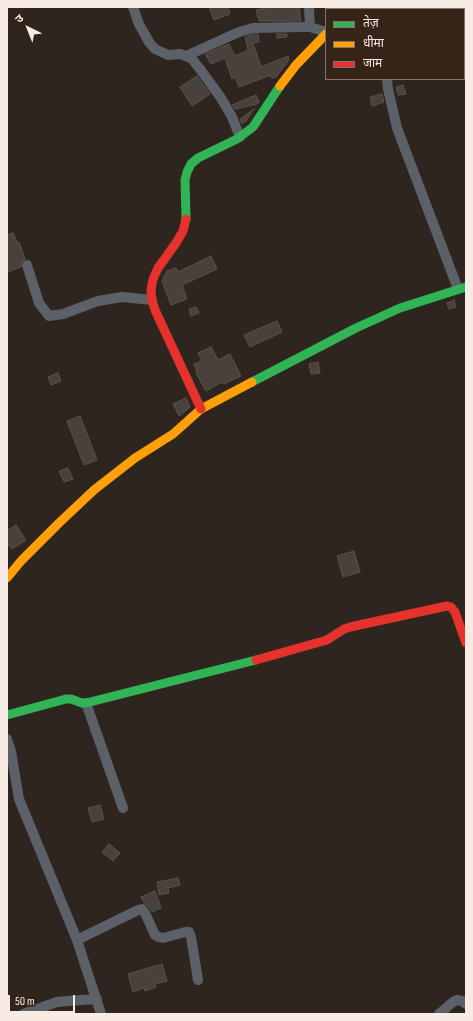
<!DOCTYPE html>
<html>
<head>
<meta charset="utf-8">
<style>
	body { margin:0 }
	#map { position:relative; width:473px; height:1021px; overflow:hidden; background:#2e251e; font-family:"Sofia Sans Condensed","Noto Sans Devanagari",sans-serif }
	canvas { display:block }
	.frame { position:absolute; inset:0; border:8px solid #f7ebe3; pointer-events:none }
	.legend { position:absolute; left:325px; top:8px; width:140px; height:72px; box-sizing:border-box; background:#352417; border:1px solid #837469; margin:0; padding:5px 7px; list-style:none; font-size:12px; color:#f7ebe3 }
	.legend li { display:flex; align-items:center; gap:8px; height:20px }
	.legend b { width:20px; border:1px solid #837469 }
	.north { position:absolute; left:8px; top:8px; width:40px; height:40px; -webkit-text-stroke:3px #352417; paint-order:stroke; rotate:317deg; font-size:11px; font-weight:700; line-height:16px; text-align:center; color:#f7ebe3 }
	.north::after { content:''; display:block; margin:auto; width:14px; height:18px; background:#f7ebe3; clip-path:polygon(50% 0,100% 100%,50% 72%,0 100%) }
	.scale { position:absolute; left:8px; top:995px; width:67px; height:18px; box-sizing:border-box; border:2px solid #f7ebe3; border-top:0; padding-left:5px; font-size:12px; line-height:14px; white-space:nowrap; color:#f7ebe3; -webkit-text-stroke:3px #352417; paint-order:stroke }
</style>
</head>
<body>
<div id="map">
<canvas width="473" height="1021"></canvas>
<div class="frame"></div>
<ul class="legend">
<li><b style="height:5px;background:#30b455"></b>तेज़</li>
<li><b style="height:5px;background:#ff9f0a"></b>धीमा</li>
<li><b style="height:5px;background:#e5322d"></b>जाम</li>
</ul>
<div class="north">उ</div>
<div class="scale">50 m</div>
</div>
<script>
const context = document.querySelector('canvas').getContext('2d');
context.lineJoin = 'round';
function fillPath(path, color) {
  context.fillStyle = color;
  context.fill(path, 'evenodd');
}
function shape(rows) {
  const path = new Path2D();
  for (const r of rows) {
    path.moveTo(r[0], r[1]);
    for (let i = 2; i < r.length; i += 2) path.lineTo(r[i], r[i + 1]);
  }
  return path;
}
function stroke(path, color, width, dash) {
  context.strokeStyle = color;
  context.lineWidth = width;
  context.lineCap = dash ? 'butt' : 'round';
  context.setLineDash(dash || []);
  context.stroke(path);
}
const building = shape([
	[209,7,228,7,230,14,214,20,209,7],
	[272,7,299,7,301,21,259,21,256,10,272,7],
	[254,34,258,34,259,42,253,43,261,67,288,56,289,60,276,77,272,78,271,75,239,87,235,77,232,79,225,58,211,64,205,54,229,44,235,56,248,50,245,37,254,34],
	[277,34,287,34,287,37,277,38,277,34],
	[197,76,210,94,192,106,180,87,197,76],
	[403,85,406,94,398,95,396,87,403,85],
	[382,94,384,102,372,106,370,97,382,94],
	[256,95,259,102,257,104,235,109,232,105,256,95],
	[254,109,246,121,242,124,240,119,254,109],
	[13,233,17,242,19,242,25,259,21,263,21,267,7,272,7,235,13,233],
	[211,256,217,269,182,285,187,299,171,305,162,281,167,271,176,268,178,272,211,256],
	[454,300,456,307,449,309,447,303,454,300],
	[196,307,199,313,191,316,189,309,196,307],
	[277,321,282,332,250,347,244,335,277,321],
	[211,347,218,360,230,354,241,376,224,384,222,382,206,391,196,373,197,372,194,364,202,361,198,353,211,347],
	[318,362,320,373,311,374,309,364,318,362],
	[58,373,61,381,51,385,48,377,58,373],
	[186,398,190,407,179,416,173,404,186,398],
	[80,416,97,460,84,465,67,421,80,416],
	[68,468,73,479,64,482,59,471,68,468],
	[16,525,26,540,12,549,7,542,7,531,16,525],
	[354,551,360,572,343,577,337,556,354,551],
	[100,805,104,819,92,822,88,808,100,805],
	[109,844,120,853,113,861,102,852,109,844],
	[178,878,180,885,168,888,169,893,159,895,157,882,178,878],
	[155,891,161,908,152,912,147,905,144,903,141,897,155,891],
	[162,964,167,981,155,984,156,987,145,991,144,988,133,992,128,974,162,964]
]);
fillPath(building, '#49413b');
stroke(building, '#5a524c', 1);
stroke(shape([
	[133,7,139,24,149,42,155,49,168,55,180,54,186,56,192,59,200,69,221,98,232,117,240,137],
	[309,7,310,27],
	[348,9,349,7],
	[464,39,466,38],
	[186,56,239,32,253,28,304,27,310,27,326,32],
	[387,79,388,89,397,128,458,289],
	[27,265,39,303,49,316,63,314,98,301,122,297,152,300],
	[86,703,123,808],
	[7,739,11,751,19,799,77,940,101,1014],
	[77,940,138,910,142,909,145,913,155,935,159,937,163,938,185,932,189,932,191,937,198,980],
	[23,1014,57,1002,67,1001,97,999],
	[439,1014,453,1002,457,1000,462,1001,466,1004]
]), '#5c6069', 10);
stroke(shape([
	[186,219,185,180,187,172,191,164,198,158,237,139,253,127,280,86],
	[252,382,356,328,400,308,466,287],
	[7,715,66,699,71,699,82,703,86,703,256,660]
]), '#30b455', 9);
stroke(shape([
	[280,86,296,65,326,34],
	[7,578,21,561,59,523,94,490,135,458,173,434,201,409,252,382]
]), '#ff9f0a', 9);
stroke(shape([
	[186,219,183,231,176,243,158,268,153,279,151,290,152,300,155,310,201,409],
	[256,660,327,640,344,629,350,627,447,606,451,607,455,612,466,643]
]), '#e5322d', 9);
</script>
</body>
</html>
